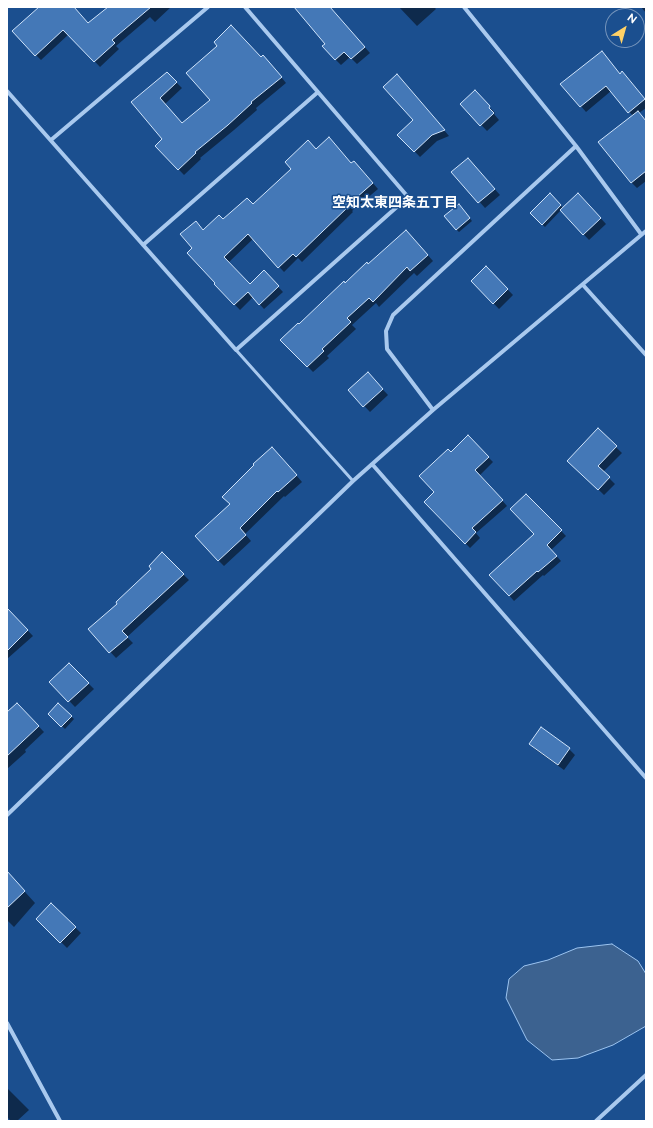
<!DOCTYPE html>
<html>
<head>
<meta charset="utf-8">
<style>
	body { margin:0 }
	#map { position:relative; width:653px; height:1128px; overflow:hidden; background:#1b4f8f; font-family:Raleway,sans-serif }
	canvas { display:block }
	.frame { position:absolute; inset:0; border:8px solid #fff; pointer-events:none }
	.north { position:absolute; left:605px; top:8px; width:40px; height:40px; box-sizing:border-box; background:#1b4f8f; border:1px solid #7695bc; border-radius:50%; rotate:37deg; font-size:11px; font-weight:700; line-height:16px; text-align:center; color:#fff }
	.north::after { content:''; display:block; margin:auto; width:14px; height:18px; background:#ffd166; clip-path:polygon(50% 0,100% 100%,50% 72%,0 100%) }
</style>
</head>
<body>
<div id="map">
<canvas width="653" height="1128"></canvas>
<div class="frame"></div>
<div class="north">N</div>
</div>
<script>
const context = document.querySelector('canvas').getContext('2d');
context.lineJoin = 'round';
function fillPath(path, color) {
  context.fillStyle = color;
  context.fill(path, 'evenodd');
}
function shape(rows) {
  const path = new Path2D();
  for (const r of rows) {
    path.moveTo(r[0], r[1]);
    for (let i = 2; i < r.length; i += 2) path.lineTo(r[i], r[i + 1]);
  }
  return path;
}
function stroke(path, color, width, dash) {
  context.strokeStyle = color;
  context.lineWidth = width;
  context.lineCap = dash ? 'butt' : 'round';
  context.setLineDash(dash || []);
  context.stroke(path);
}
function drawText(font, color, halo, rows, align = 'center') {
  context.font = font + ' Raleway,"Noto Sans JP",sans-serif';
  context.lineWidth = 3;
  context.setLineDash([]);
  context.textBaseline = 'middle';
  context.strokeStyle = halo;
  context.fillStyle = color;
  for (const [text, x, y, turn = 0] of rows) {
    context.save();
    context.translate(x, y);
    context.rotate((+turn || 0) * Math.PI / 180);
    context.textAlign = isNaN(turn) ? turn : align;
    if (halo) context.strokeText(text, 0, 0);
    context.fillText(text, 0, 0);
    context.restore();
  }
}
const water = shape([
	[612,944,638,961,646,974,646,1026,613,1045,578,1058,552,1060,527,1040,506,998,509,979,524,966,548,960,577,948,612,944]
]);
fillPath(water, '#3c6290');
stroke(water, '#9cc4f0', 1);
fillPath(shape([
	[46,7,73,7,89,24,109,7,171,7,155,22,150,17,116,46,119,49,100,67,69,34,41,60,36,55],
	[295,7,326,7,344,24,370,53,357,64,350,57,341,65,335,59,326,44],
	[399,7,434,7,436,9,417,26],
	[625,7,631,7,628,10],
	[641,7,646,7,646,13],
	[219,46,261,58,269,62,286,83,256,108,257,110,234,130,200,158,201,159,184,175,156,146,163,139,132,102,167,73,182,88,165,104,182,124,211,100],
	[602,52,620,74,628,78,646,101,646,108,639,113,646,120,646,181,637,188,631,182,633,116,611,91,586,112,562,84],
	[403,81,449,136,437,141,420,157,399,135,415,120],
	[475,92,495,113,494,114,499,120,487,131,461,104],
	[316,150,359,167,378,189,352,211,353,212,302,262,298,258,284,272,253,239,229,262,250,285,264,272,283,292,264,309,253,297,240,310,215,284,217,283,193,248,196,222,204,231,253,205],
	[468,159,500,195,485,208,453,172],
	[550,194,563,208,584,200,606,224,589,240,561,210,545,227,531,213],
	[461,208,472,221,459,232,456,229],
	[412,237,433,261,417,276,414,273,379,307,376,303,352,325,356,329,327,356,329,358,313,372,282,340,368,265],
	[486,267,513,295,499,309,472,281],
	[373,379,388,395,370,412,349,390],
	[598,430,622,453,603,472,615,484,604,495,569,461],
	[468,437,493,462,480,475,507,506,476,533,480,538,470,548,425,502,436,492],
	[278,454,302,482,285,497,284,496,245,534,251,541,224,566,218,560,231,504],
	[526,495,566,536,551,550,561,561,544,576,543,575,514,601,491,575,535,534],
	[162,554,189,580,127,637,133,643,116,658,90,630,119,604,153,569],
	[8,610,33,636,7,659,7,611],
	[69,664,94,689,75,707,51,682],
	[58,704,74,719,65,729,49,714],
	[23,710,44,732,25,750,26,752,7,769,7,714],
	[530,744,569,749,575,755,564,770,536,750],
	[7,872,35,903,14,927,7,920],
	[51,904,81,933,67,948,37,918],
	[7,1088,29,1110,17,1121,11,1121,7,1117]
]), '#0007');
const building = shape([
	[39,7,74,7,88,23,108,7,151,7,112,40,115,43,94,62,63,30,35,56,12,31,39,7],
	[294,7,330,7,365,47,351,59,344,52,335,60,322,46,325,44,294,7],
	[231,25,261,57,263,55,282,77,251,102,252,103,228,125,195,152,196,153,178,170,155,146,162,139,131,102,167,72,177,82,160,98,182,123,210,100,186,73,217,46,214,42,231,25],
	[602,51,620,74,622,71,645,99,628,113,606,86,580,107,560,84,602,51],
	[397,74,445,130,432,135,414,152,397,135,413,120,383,87,397,74],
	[475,90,490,106,489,108,494,113,480,126,460,104,475,90],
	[638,111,646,121,646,171,631,183,598,142,638,111],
	[329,137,351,163,354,161,373,183,348,205,349,206,296,257,293,254,278,268,248,234,224,257,250,284,264,270,279,286,259,305,248,292,234,305,214,284,215,283,187,253,192,248,180,234,196,221,203,230,219,215,223,219,247,198,253,204,291,169,285,162,308,140,316,149,329,137],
	[468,158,495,189,478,203,451,172,468,158],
	[550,193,561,205,542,225,530,213,550,193],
	[578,193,601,218,583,235,560,210,578,193],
	[459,204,470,218,456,230,444,216,459,204],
	[406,230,428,255,410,271,407,267,373,302,369,298,347,318,351,322,322,349,324,351,307,367,280,340,298,323,299,324,344,281,345,283,367,262,368,264,406,230],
	[486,266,508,289,493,304,471,281,486,266],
	[368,372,383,389,363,407,348,390,368,372],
	[598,428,617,446,598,466,610,477,598,490,567,461,598,428],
	[468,435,489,457,475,470,503,500,472,528,476,532,465,544,424,502,434,492,419,476,448,449,451,452,468,435],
	[272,447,297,475,278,492,277,491,240,528,246,535,218,561,195,536,230,504,222,497,254,465,253,464,272,447],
	[526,494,562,530,547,545,557,556,538,572,537,571,509,596,489,575,534,534,510,509,526,494],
	[162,552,184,574,122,631,128,637,109,653,88,629,117,604,116,602,151,569,149,566,162,552],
	[7,608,28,630,7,651,7,608],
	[69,663,89,683,68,702,49,682,69,663],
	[17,703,39,726,7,756,7,712,17,703],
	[58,703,72,716,61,727,48,714,58,703],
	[541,727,570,748,558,765,529,744,541,727],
	[7,871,25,891,7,908,7,871],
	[51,903,76,927,60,943,36,919,51,903]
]);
fillPath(building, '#4478b7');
stroke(building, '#cfe3fa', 1);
stroke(shape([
	[236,350,353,481]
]), '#a9c9ee', 3);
stroke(shape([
	[464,7,576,146,641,234],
	[7,91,236,350,408,197,245,7],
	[51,140,208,7],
	[143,245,318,92],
	[583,285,646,355],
	[433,410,387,349,386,331,393,315,576,146],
	[372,464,646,778],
	[7,815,353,481,433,410,646,231],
	[7,1023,60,1121],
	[596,1121,646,1075]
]), '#a9c9ee', 4);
drawText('bold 14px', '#fff', '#1b4f8f', [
	["空知太東四条五丁目",395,203]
]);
</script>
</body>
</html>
